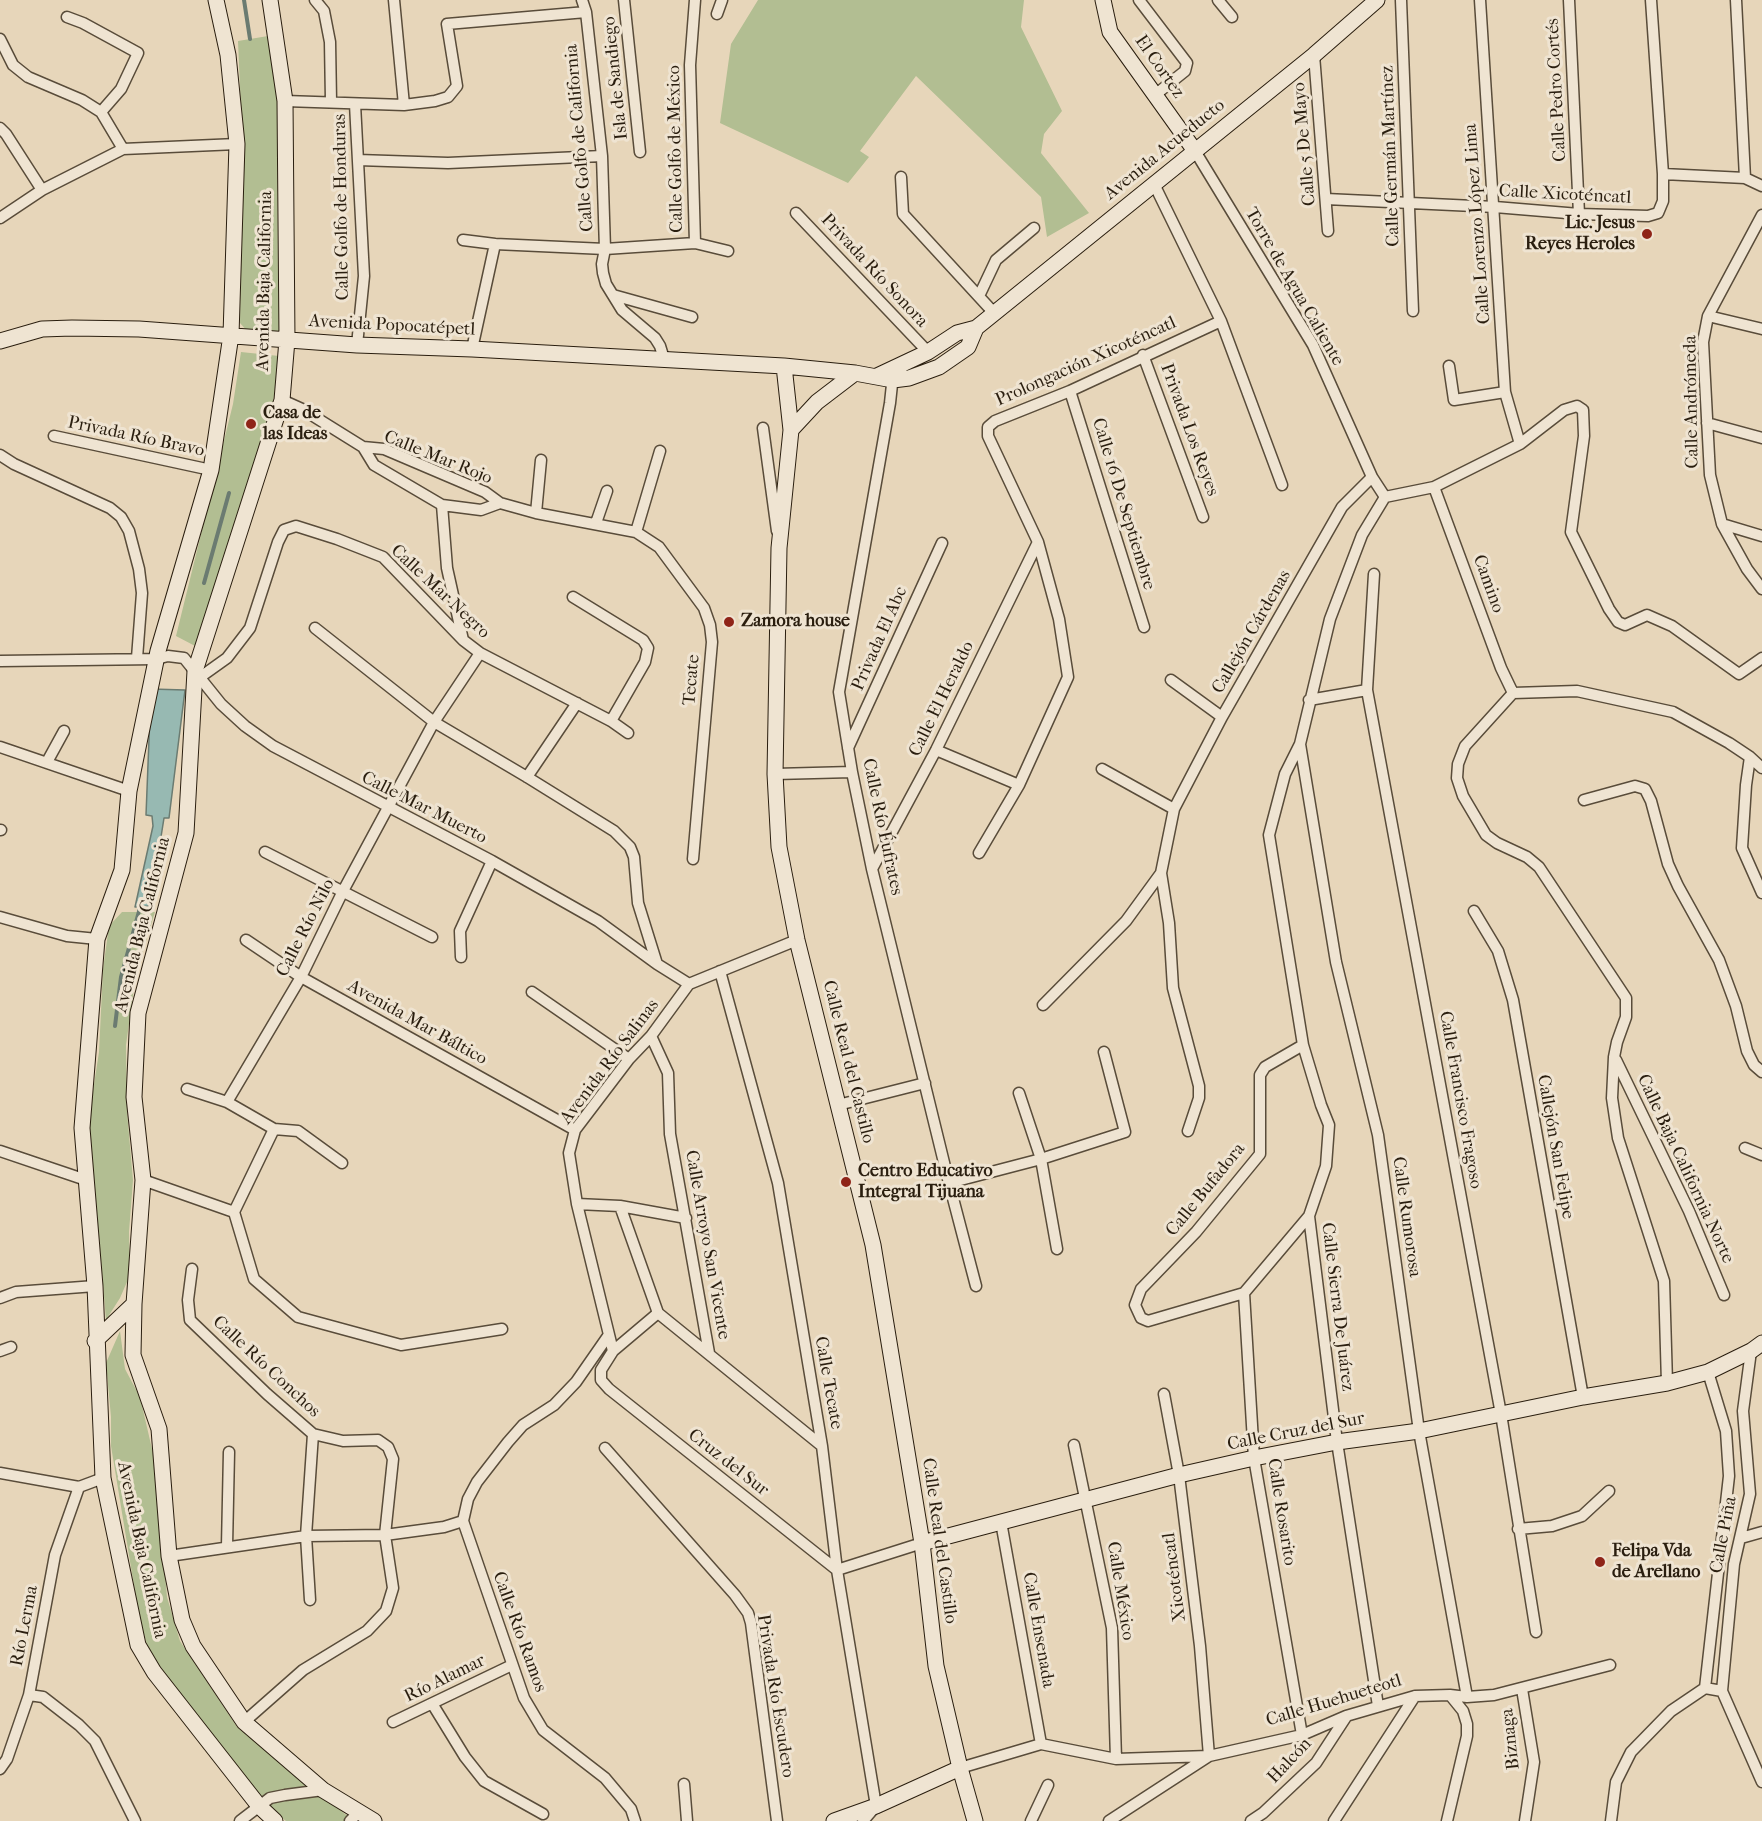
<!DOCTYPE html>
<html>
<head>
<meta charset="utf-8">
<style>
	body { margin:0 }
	canvas { display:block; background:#e7d6ba }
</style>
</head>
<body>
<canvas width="1762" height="1821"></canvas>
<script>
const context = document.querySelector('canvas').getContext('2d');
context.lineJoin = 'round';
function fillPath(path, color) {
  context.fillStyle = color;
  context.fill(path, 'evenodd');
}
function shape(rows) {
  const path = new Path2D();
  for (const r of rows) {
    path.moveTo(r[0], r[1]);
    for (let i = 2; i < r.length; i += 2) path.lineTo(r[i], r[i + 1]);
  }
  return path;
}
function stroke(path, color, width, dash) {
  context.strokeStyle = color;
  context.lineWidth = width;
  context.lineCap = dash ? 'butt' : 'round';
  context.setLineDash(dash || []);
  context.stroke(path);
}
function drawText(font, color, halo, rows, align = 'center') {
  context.font = font + ' "IM FELL French Canon",serif';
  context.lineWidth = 6;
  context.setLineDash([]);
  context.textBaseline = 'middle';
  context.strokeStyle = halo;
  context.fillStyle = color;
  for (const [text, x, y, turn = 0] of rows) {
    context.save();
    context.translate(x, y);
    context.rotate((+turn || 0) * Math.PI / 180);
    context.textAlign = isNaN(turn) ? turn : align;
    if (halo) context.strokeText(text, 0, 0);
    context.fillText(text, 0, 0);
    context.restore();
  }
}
fillPath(shape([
	[758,0,1024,0,1021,27,1062,111,1044,134,1041,153,1089,213,1047,237,1041,197,916,76,860,151,869,157,848,183,720,123,731,44],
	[268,36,277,95,278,279,282,327,277,333,248,332,240,323,242,135,238,41],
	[241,352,279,356,273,404,197,647,176,636,233,404],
	[122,912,155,912,136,974,126,1045,127,1112,133,1180,129,1232,130,1275,120,1298,106,1320,89,1117,99,1052,103,969,109,926],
	[120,1331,125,1369,140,1397,155,1462,167,1597,180,1641,237,1727,345,1814,360,1821,286,1821,274,1812,226,1758,150,1656,139,1616,111,1446,111,1417,106,1363]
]), '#b2be92');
const water = shape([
	[151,689,185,690,169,818,164,818,150,906,135,907,153,826,152,816,146,815,151,689]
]);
fillPath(water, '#97b9b2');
stroke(water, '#6b7b71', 1.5);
stroke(shape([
	[244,0,250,39],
	[204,583,229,493],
	[115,1026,121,977,141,904]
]), '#6b7b71', 4);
const street = shape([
	[315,0,324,11,330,42,331,101],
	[394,0,404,105],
	[582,0,586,12,602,156,605,249,602,264,603,273,606,284,622,310,655,338,660,346,664,359],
	[624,0,640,152],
	[1139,0,1187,63,1185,71,1155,95],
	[1218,0,1232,17],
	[1401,0,1413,311],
	[1480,0,1505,392,1520,444],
	[1569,0,1579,214],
	[1736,0,1745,178],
	[717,14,722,0],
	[67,17,83,23,138,53,121,89,101,112],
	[0,39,13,65,28,77,82,100,101,112,123,149],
	[1314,55,1328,231],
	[285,101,404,105,435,101,448,97,457,86,447,24,586,12],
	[355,104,364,276,357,345],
	[0,128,6,134,42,190],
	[1195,151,1313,345,1372,477,1385,497,1434,487,1520,444,1564,410,1577,406,1583,410,1584,436,1571,532,1609,609,1618,622,1625,625,1647,615,1672,626,1739,674,1762,658],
	[358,160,448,163,602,156],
	[1663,174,1745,178,1762,186],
	[901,177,903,214,994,313],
	[1154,184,1221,321,1282,485],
	[1326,199,1495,207,1579,214,1648,216,1658,213,1663,201,1663,174,1651,0],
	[796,213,928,352],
	[1762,215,1708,316,1703,342,1710,475,1722,524,1747,569,1762,589],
	[0,218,42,190,123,149,237,144],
	[463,240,495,244,605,249,695,243,728,251],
	[695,243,690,65,695,0],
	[613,295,692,317],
	[979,296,996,260,1034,228],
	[1708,316,1762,329],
	[472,349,495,244],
	[1143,355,1203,517],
	[1449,366,1454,400,1505,392],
	[893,375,890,403,839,692,852,772,872,869,949,1183,976,1286],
	[1070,391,1144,627],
	[282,400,302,409,363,447,374,465,442,505,481,510,500,503,536,513,636,532,659,547,704,608,710,625,712,642,693,859],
	[1707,423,1762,438],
	[763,428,777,531],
	[54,436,211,470],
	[363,447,384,449,485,492,500,503],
	[0,455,14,464,110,508,121,517,129,531,139,569,142,593,137,658],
	[1434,487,1501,668,1513,693],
	[442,505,447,568,463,640],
	[536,513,541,460],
	[596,523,607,491],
	[1722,524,1762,536],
	[636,532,660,451],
	[1374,574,1367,690,1501,1414,1536,1632],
	[573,597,643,640,648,648,645,662,611,721],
	[315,628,434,722,527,777,614,831,630,847,634,857,638,903,657,964],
	[0,661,156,659,168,656,184,658,221,704,245,726,273,746,492,861,598,921,657,964,689,984],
	[199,678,227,658,250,628,278,542,284,530,296,526,337,539,383,557,463,640,480,653,611,721,628,733],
	[1171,680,1222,717],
	[1513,693,1465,746,1458,764,1457,778,1463,796,1486,835,1497,843,1527,857,1539,867,1626,998,1626,1017,1617,1042,1614,1057,1612,1098,1618,1138,1664,1281,1667,1383],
	[1513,693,1577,691,1673,712,1729,743,1750,757,1762,768],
	[1309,700,1367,690],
	[1300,744,1336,962,1378,1135,1419,1431,1467,1697],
	[0,747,129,791],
	[848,748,942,543],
	[936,750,1019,785],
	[1750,757,1746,785,1742,848,1762,893],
	[47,762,64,731],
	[1102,769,1174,809],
	[775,774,852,772],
	[527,777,577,703],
	[1584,800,1635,786,1645,789,1651,801,1668,864,1678,886,1719,960,1736,1006,1747,1051,1754,1065,1762,1072],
	[0,830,1,830],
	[265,852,432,937],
	[979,853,1019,785,1068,677,1059,619,1038,542,988,436,988,427,995,421,1070,391,1221,321],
	[872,869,936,750,1038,542],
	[1161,873,1169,923,1173,988,1199,1086,1199,1098,1188,1131],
	[1474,911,1498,951,1513,1000,1583,1397],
	[0,917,67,936,97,939],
	[246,940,301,977,575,1130],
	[797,940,689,984,651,1036,629,1059,575,1130,569,1153,577,1204,613,1351,601,1370,601,1380,609,1389,837,1570,922,1543],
	[461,957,460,931,492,861],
	[720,971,778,1183,822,1446,837,1570,876,1806,863,1821],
	[532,992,629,1059],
	[1043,1005,1126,921,1161,873,1174,809,1222,717,1342,507,1372,477],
	[651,1036,668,1073,670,1134,709,1353],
	[1303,1045,1265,1067,1260,1075,1260,1154,1196,1232,1141,1289,1135,1305,1141,1318,1148,1321,1244,1293,1309,1216],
	[1616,1060,1689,1211,1724,1295],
	[187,1089,227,1102],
	[1019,1093,1041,1159,1057,1249],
	[838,1105,925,1083],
	[1745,1148,1762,1155],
	[0,1151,86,1180],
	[342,1163,298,1131,274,1129,227,1102,301,977,343,891,434,722,480,653],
	[143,1180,234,1212],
	[949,1183,1041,1159,1125,1132,1104,1052],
	[577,1204,620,1206,686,1218],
	[620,1206,658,1313],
	[234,1212,254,1279,298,1317,401,1345,502,1329],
	[234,1212,274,1129],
	[192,1269,188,1300,190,1320,267,1394,313,1434,343,1441,378,1440,388,1447,393,1459,385,1535,393,1588,386,1611,367,1631,303,1670,244,1722],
	[1244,1293,1254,1458,1302,1735],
	[0,1298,16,1292,95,1286],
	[658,1313,822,1446],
	[0,1351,11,1347],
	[613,1351,658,1313],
	[1751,1351,1743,1411,1750,1494,1734,1564,1722,1691,1762,1782],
	[1074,1445,1112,1628,1116,1759],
	[605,1448,735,1595,748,1613,751,1623,777,1821],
	[0,1473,79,1487,103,1478],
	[463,1521,524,1698,543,1730,605,1778,631,1809,635,1821],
	[1001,1522,1041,1744],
	[1518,1529,1552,1526,1582,1516,1609,1491],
	[1741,1538,1762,1532],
	[227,1546,229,1452],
	[169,1556,306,1536,385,1535,444,1527,463,1521,468,1499,477,1482,508,1442,523,1425,554,1405,576,1382,608,1336],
	[310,1600,306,1536,313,1434],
	[1705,1688,1729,1476,1726,1431,1708,1372],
	[1522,1689,1534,1762,1525,1821],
	[29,1695,43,1697,79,1725,95,1741,135,1821],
	[433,1705,465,1757,484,1781,543,1814],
	[1378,1706,1337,1442,1309,1216,1326,1166,1329,1125,1321,1105,1303,1045,1269,835,1285,774,1300,744,1330,619,1362,535,1385,497],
	[393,1722,512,1665],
	[960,1768,1041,1744,1116,1759,1209,1756,1302,1735,1346,1716,1415,1696,1450,1695,1467,1697,1494,1695,1610,1665],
	[0,1769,7,1759,29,1695,55,1555,79,1487],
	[684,1784,687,1821],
	[240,1821,270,1798,285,1795,323,1790],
	[350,1821,359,1812],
	[1031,1821,1048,1785],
	[1109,1821,1209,1756,1200,1646,1179,1475,1164,1394],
	[1251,1821,1263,1813,1316,1763,1346,1717],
	[1334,1821,1415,1696],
	[1447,1821,1467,1736,1467,1724,1463,1711,1450,1695],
	[1611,1821,1616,1782,1631,1752,1671,1711,1705,1688,1722,1691]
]);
const secondary = shape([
	[216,0,228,55,237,144,231,335,211,470,158,651,129,791,122,870,97,939,82,1128,95,1286,103,1478,138,1645,154,1672,259,1806,275,1821],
	[270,0,285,101,287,340,282,400,195,671,186,833,138,1013,134,1097,143,1180,134,1304,133,1355,159,1429,169,1556,182,1620,193,1646,244,1722,323,1790,374,1821],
	[1103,0,1110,32,1195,151],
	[0,341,42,329,72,328,139,329,357,345,472,349,784,366,855,373,893,380,909,378,939,367,968,347,976,328],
	[784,366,791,430,779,548,775,774,779,847,797,940,873,1245,922,1543,936,1666,960,1768,975,1821],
	[877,376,928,352,957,333,976,328,1314,55,1377,0],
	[791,430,817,402,855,373],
	[95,1341,134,1304],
	[922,1543,1179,1475,1254,1458,1337,1442,1419,1431,1583,1397,1667,1383,1708,1372,1751,1351,1762,1343],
	[834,1821,876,1806,960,1768]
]);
stroke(street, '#594c3a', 13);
stroke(secondary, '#2a1e0f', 17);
stroke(street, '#efe4d2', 10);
stroke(secondary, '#efe4d2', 15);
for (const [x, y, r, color] of [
	[1647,234,6,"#8f2418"],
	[251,424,6,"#8f2418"],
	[729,622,6,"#8f2418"],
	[846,1182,6,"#8f2418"],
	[1600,1562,6,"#8f2418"]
]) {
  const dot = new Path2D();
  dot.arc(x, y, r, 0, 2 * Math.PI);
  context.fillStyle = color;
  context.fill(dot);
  stroke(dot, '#efe4d2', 2);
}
drawText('18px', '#2a1e0f', '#efe4d2', [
	["El Cortez",1159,67,55],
	["Isla de Sandiego",616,78,-96],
	["Calle Pedro Cortés",1557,90,-93],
	["Calle Golfo de California",580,138,-95],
	["Calle 5 De Mayo",1305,144,-95],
	["Calle Golfo de México",676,149,-91],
	["Avenida Acueducto",1165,150,-39],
	["Calle Germán Martínez",1391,156,-92],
	["Calle Xicoténcatl",1565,195,3],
	["Calle Golfo de Honduras",342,207,-91],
	["Calle Lorenzo López Lima",1478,224,-94],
	["Privada Río Sonora",874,271,47],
	["Avenida Baja California",265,281,-89],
	["Torre de Agua Caliente",1294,287,60],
	["Avenida Popocatépetl",392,326,3],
	["Prolongación Xicoténcatl",1086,362,-24],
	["Calle Andrómeda",1692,402,-91],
	["Privada Los Reyes",1189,430,70],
	["Privada Río Bravo",136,437,12],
	["Calle Mar Rojo",438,458,22],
	["Calle 16 De Septiembre",1123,504,73],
	["Camino",1488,584,70],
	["Calle Mar Negro",440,592,43],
	["Callejón Cárdenas",1252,632,-60],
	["Privada El Abc",880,639,-66],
	["Tecate",692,680,-85],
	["Calle El Heraldo",942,699,-64],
	["Calle Mar Muerto",424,808,27],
	["Calle Río Éufrates",882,827,78],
	["Avenida Baja California",143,925,-76],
	["Calle Río Nilo",306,928,-63],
	["Avenida Mar Báltico",417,1023,29],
	["Avenida Río Salinas",610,1062,-53],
	["Calle Real del Castillo",848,1062,76],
	["Calle Francisco Fragoso",1460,1100,80],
	["Callejón San Felipe",1555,1147,80],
	["Calle Baja California Norte",1685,1169,65],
	["Calle Bufadora",1206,1190,-51],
	["Calle Rumorosa",1406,1217,82],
	["Calle Arroyo San Vicente",707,1245,80],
	["Calle Sierra De Juárez",1337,1307,83],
	["Calle Río Conchos",266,1367,43],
	["Calle Tecate",828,1383,80],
	["Calle Cruz del Sur",1296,1432,-11],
	["Cruz del Sur",728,1463,38],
	["Calle Rosarito",1281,1512,81],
	["Calle Piña",1724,1535,-79],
	["Calle Real del Castillo",939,1541,82],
	["Avenida Baja California",141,1550,78],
	["Xicoténcatl",1175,1577,-97],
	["Calle México",1120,1591,81],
	["Río Lerma",25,1626,-79],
	["Calle Ensenada",1038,1630,80],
	["Calle Río Ramos",519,1632,70],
	["Río Alamar",445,1679,-26],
	["Privada Río Escudero",775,1696,81],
	["Calle Huehueteotl",1334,1701,-17],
	["Biznaga",1511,1739,-96],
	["Halcón",1290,1761,-47]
]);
drawText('bold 18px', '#2a1e0f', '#efe4d2', [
	["Lic. Jesus",1635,224,"right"],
	["Reyes Heroles",1635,245,"right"],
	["Casa de",263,414],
	["las Ideas",263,435],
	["Zamora house",741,622],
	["Centro Educativo",858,1172],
	["Integral Tijuana",858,1193],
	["Felipa Vda",1612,1552],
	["de Arellano",1612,1573]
], 'left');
</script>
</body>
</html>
